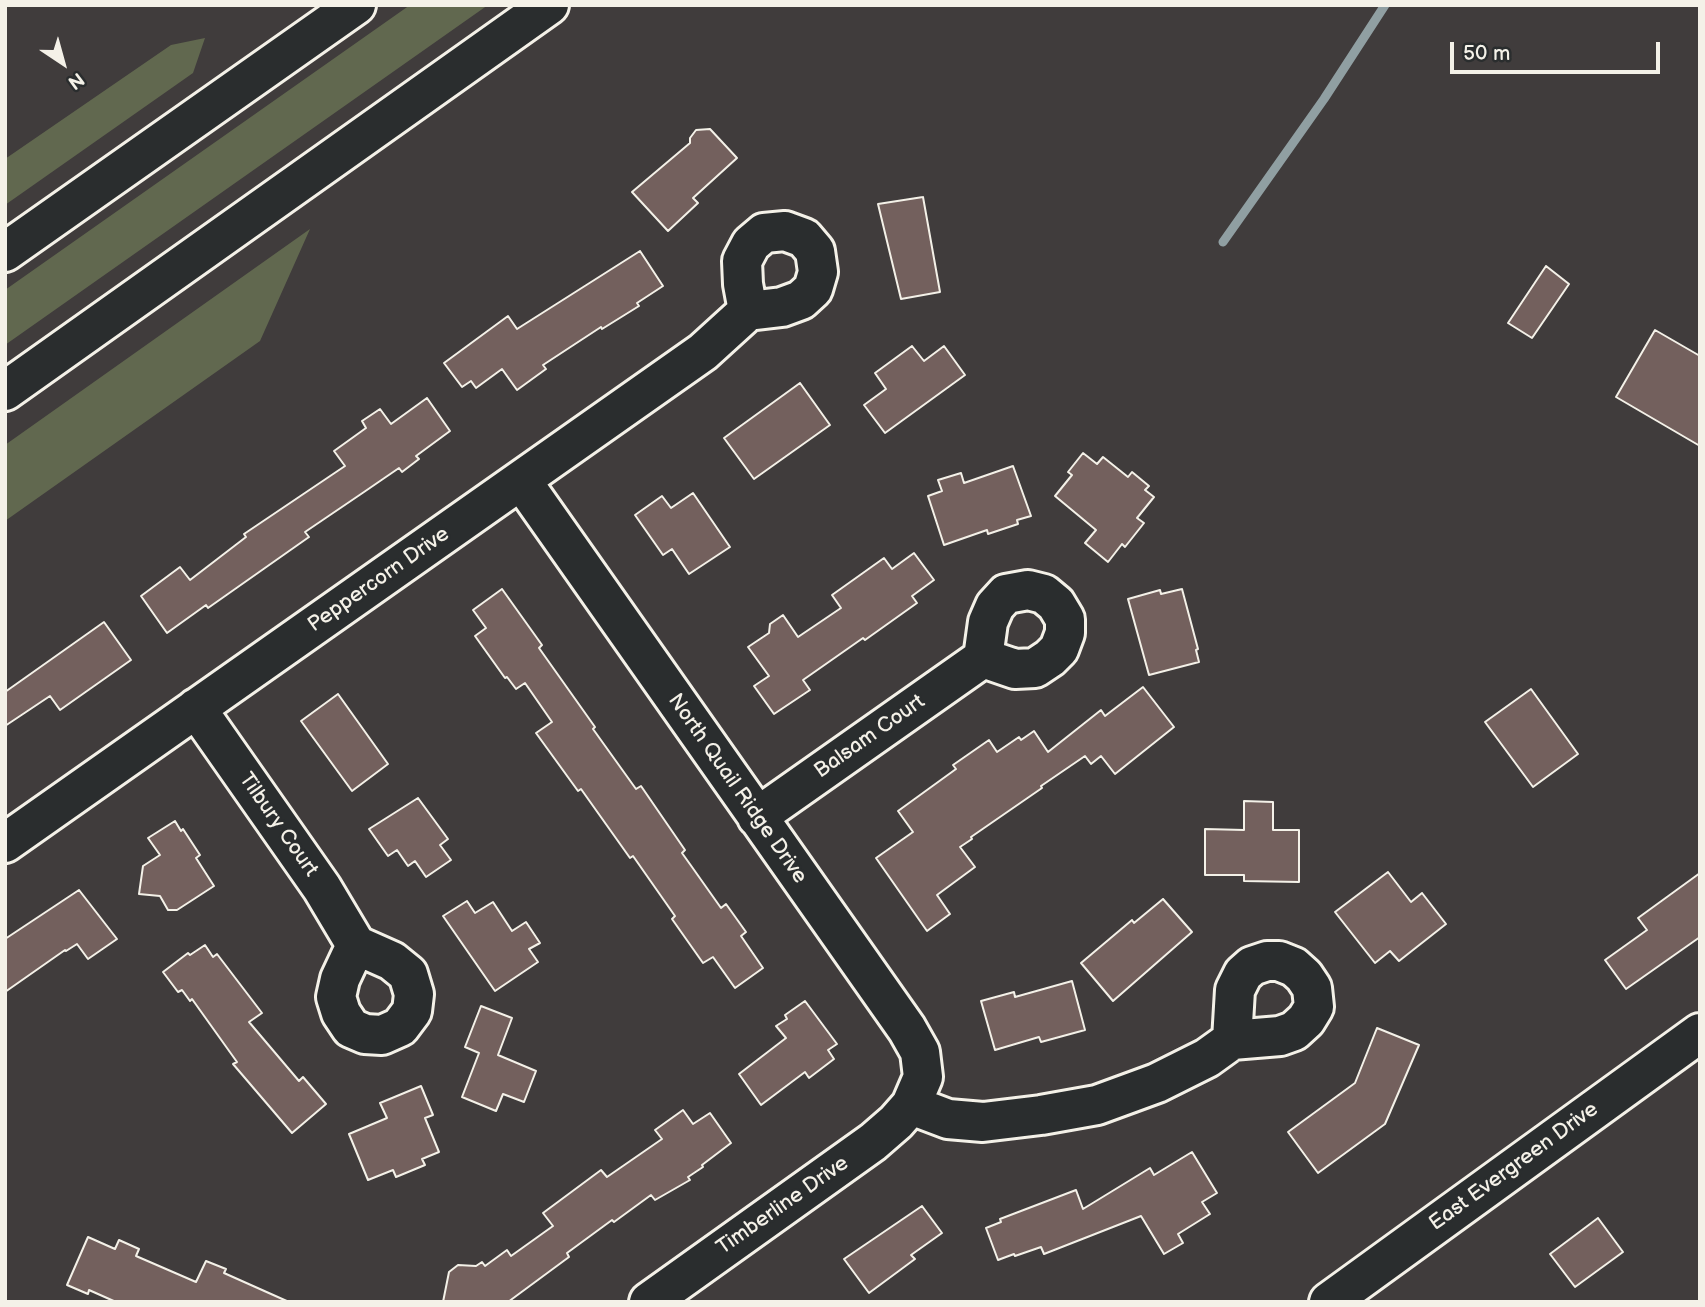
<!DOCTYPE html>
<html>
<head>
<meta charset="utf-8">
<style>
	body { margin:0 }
	#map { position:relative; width:1705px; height:1307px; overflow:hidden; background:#403c3c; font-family:"Balsamiq Sans",sans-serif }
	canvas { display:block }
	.frame { position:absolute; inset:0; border:7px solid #f4f1e8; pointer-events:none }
	.north { position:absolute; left:28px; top:28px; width:70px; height:70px; -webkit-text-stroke:5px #2a2d2e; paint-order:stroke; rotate:144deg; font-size:19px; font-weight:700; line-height:28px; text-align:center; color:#f4f1e8 }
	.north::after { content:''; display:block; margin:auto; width:24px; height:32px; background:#f4f1e8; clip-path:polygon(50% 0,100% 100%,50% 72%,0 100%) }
	.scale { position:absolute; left:1450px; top:42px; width:210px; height:32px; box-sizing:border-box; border:4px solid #f4f1e8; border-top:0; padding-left:9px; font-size:21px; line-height:24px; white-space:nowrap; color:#f4f1e8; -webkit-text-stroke:5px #2a2d2e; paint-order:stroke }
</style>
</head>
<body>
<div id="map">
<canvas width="1705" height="1307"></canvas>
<div class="frame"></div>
<div class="north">N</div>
<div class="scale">50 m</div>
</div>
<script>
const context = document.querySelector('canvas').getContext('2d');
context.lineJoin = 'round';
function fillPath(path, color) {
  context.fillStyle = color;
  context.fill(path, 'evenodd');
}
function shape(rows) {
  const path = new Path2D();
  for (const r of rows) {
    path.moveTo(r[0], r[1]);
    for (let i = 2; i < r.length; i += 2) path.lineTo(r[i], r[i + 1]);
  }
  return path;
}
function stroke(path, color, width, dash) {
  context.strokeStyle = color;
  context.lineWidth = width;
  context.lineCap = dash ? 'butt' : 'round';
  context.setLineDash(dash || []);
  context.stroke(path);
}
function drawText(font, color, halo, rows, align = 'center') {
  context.font = font + ' "Balsamiq Sans",sans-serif';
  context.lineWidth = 5;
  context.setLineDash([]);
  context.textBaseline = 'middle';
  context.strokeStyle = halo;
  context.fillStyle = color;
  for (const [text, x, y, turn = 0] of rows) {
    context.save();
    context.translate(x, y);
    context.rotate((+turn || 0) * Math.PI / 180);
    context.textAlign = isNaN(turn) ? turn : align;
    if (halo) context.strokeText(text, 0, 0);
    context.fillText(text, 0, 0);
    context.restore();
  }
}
fillPath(shape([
	[410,5,488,5,5,345,5,290],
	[205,38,193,73,5,205,5,159,171,45],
	[310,229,260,341,5,521,5,445]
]), '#61684f');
stroke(shape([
	[1223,242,1324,99,1385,5]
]), '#909fa2', 9);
const building = shape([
	[710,129,737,158,693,198,698,203,668,231,632,192,690,143,690,138,696,130,710,129],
	[923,197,940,292,901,299,878,204,923,197],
	[640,251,663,286,637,303,639,306,602,329,601,327,543,365,546,369,517,390,502,369,476,388,471,381,462,387,444,363,508,316,517,329,640,251],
	[1546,266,1569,284,1532,338,1508,323,1546,266],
	[1655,330,1700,356,1700,446,1616,397,1655,330],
	[912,346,924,361,944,346,965,375,885,433,864,405,886,389,875,373,912,346],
	[800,383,830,425,754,479,724,438,800,383],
	[427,398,450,431,416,456,419,459,402,472,399,468,364,492,305,532,309,537,208,608,206,605,167,633,141,596,180,567,190,580,246,537,244,534,345,466,334,451,366,428,362,421,380,409,391,424,427,398],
	[1083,453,1097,464,1103,457,1128,477,1132,472,1149,486,1145,490,1154,497,1137,518,1144,523,1125,547,1122,544,1108,562,1085,543,1096,530,1055,496,1072,475,1068,472,1083,453],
	[1013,466,1031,516,1017,520,1018,524,988,534,987,530,944,545,928,496,942,491,938,480,961,473,964,483,1013,466],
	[693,493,730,547,689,574,672,549,663,555,635,515,662,496,671,508,693,493],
	[914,553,934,580,912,596,917,603,865,640,863,638,803,680,810,690,774,714,754,686,769,676,748,647,769,633,770,624,783,615,798,637,841,608,832,595,884,558,892,569,914,553],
	[502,589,542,645,539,648,595,727,593,729,636,789,641,786,685,850,682,853,692,867,721,908,726,904,746,932,741,936,763,968,735,988,713,957,703,963,672,919,675,916,633,856,630,858,581,789,578,791,536,733,552,722,525,683,516,689,507,677,505,678,475,636,486,628,473,610,502,589],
	[1182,589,1198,649,1196,650,1199,662,1149,675,1128,599,1160,590,1161,594,1182,589],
	[104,622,131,660,60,710,50,696,5,726,5,692,104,622],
	[1143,687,1174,727,1115,774,1101,756,1091,764,1085,756,1041,786,1042,788,971,837,972,839,960,847,975,867,937,895,950,914,927,931,876,858,913,832,898,811,956,769,953,765,989,740,997,752,1019,737,1021,740,1034,731,1048,752,1101,710,1105,716,1143,687],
	[1531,689,1578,754,1533,787,1485,722,1531,689],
	[338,694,388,764,352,791,301,721,338,694],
	[418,798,448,839,440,845,451,860,426,877,415,861,408,866,397,850,388,856,369,829,418,798],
	[1244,801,1273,802,1273,830,1299,830,1299,882,1244,881,1244,875,1205,875,1205,829,1244,830,1244,801],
	[175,821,181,831,183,829,200,855,196,858,214,886,177,910,168,910,160,896,139,894,143,866,160,855,148,838,175,821],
	[1388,872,1411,902,1422,893,1446,924,1399,961,1390,951,1375,963,1335,912,1388,872],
	[1700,873,1700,937,1626,989,1605,960,1647,930,1638,918,1700,873],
	[79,890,117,939,88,959,77,944,66,951,65,950,5,992,5,939,79,890],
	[1163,899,1192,932,1113,1001,1081,963,1132,920,1134,923,1163,899],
	[467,901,475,913,493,902,512,931,526,922,540,943,529,949,538,962,495,991,443,916,467,901],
	[205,945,213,957,217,954,262,1013,249,1022,299,1081,303,1077,326,1104,292,1133,233,1064,237,1062,192,999,190,1001,182,990,178,992,163,972,188,953,190,955,205,945],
	[1072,981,1085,1030,1041,1042,1039,1037,995,1050,981,1001,1014,992,1015,997,1072,981],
	[805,1001,837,1044,828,1050,834,1059,809,1078,805,1072,761,1105,739,1074,786,1038,776,1026,787,1019,785,1015,805,1001],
	[481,1006,512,1018,498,1055,536,1071,524,1102,503,1094,496,1111,462,1097,479,1053,465,1047,481,1006],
	[1377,1028,1419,1045,1385,1124,1318,1173,1288,1132,1355,1083,1377,1028],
	[421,1086,433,1115,425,1118,439,1152,422,1159,425,1165,396,1177,393,1170,368,1180,349,1134,387,1118,380,1103,421,1086],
	[683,1110,693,1124,710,1113,731,1143,702,1165,703,1167,688,1177,690,1180,655,1200,651,1195,614,1222,612,1220,567,1253,569,1257,508,1302,443,1302,449,1272,458,1265,476,1266,482,1262,485,1266,507,1250,511,1256,553,1226,543,1213,601,1170,607,1177,662,1139,655,1130,683,1110],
	[1192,1152,1217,1193,1202,1202,1210,1214,1178,1234,1183,1243,1164,1254,1141,1216,1044,1254,1041,1247,1015,1256,1014,1254,998,1260,986,1228,1001,1222,1000,1219,1076,1190,1083,1209,1150,1168,1154,1175,1192,1152],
	[922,1206,942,1233,911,1255,915,1259,869,1293,844,1259,922,1206],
	[1598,1218,1623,1252,1575,1287,1550,1254,1598,1218],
	[88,1237,115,1249,119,1240,139,1249,136,1256,196,1282,206,1261,226,1269,224,1273,289,1302,116,1302,89,1290,88,1294,67,1285,88,1237]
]);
fillPath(building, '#73605d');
stroke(building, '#f4f1e8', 2);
const minor = shape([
	[521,480,907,1029,920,1052,923,1077,911,1105,896,1122,873,1142,649,1302],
	[196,708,322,888,356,945,340,979,336,997,341,1013,351,1028,365,1034,382,1035,400,1027,412,1011,414,994,408,974,392,961,356,945],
	[757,817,983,658,1015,669,1035,668,1050,658,1059,649,1065,633,1065,619,1056,604,1044,594,1028,590,1006,594,995,606,988,622,983,658],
	[5,843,703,352,748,311,782,307,801,300,813,289,818,272,815,251,804,238,785,231,764,233,751,244,742,261,743,284,748,311],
	[911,1105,948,1119,983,1122,1041,1115,1097,1105,1157,1083,1207,1058,1232,1040,1280,1036,1294,1031,1306,1020,1314,1007,1312,988,1304,976,1294,967,1279,961,1267,961,1252,966,1243,974,1235,990,1232,1040],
	[1329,1302,1700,1033]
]);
const highway = shape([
	[5,252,356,5],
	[5,391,549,5]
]);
stroke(minor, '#f4f1e8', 44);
stroke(highway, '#f4f1e8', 44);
stroke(minor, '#2a2d2e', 38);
stroke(highway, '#2a2d2e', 38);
drawText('21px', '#f4f1e8', '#2a2d2e', [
	["Peppercorn Drive",379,580,-35],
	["Balsam Court",870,737,-35],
	["North Quail Ridge Drive",737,789,55],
	["Tilbury Court",278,825,55],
	["East Evergreen Drive",1514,1167,-36],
	["Timberline Drive",783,1206,-35]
]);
</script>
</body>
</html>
